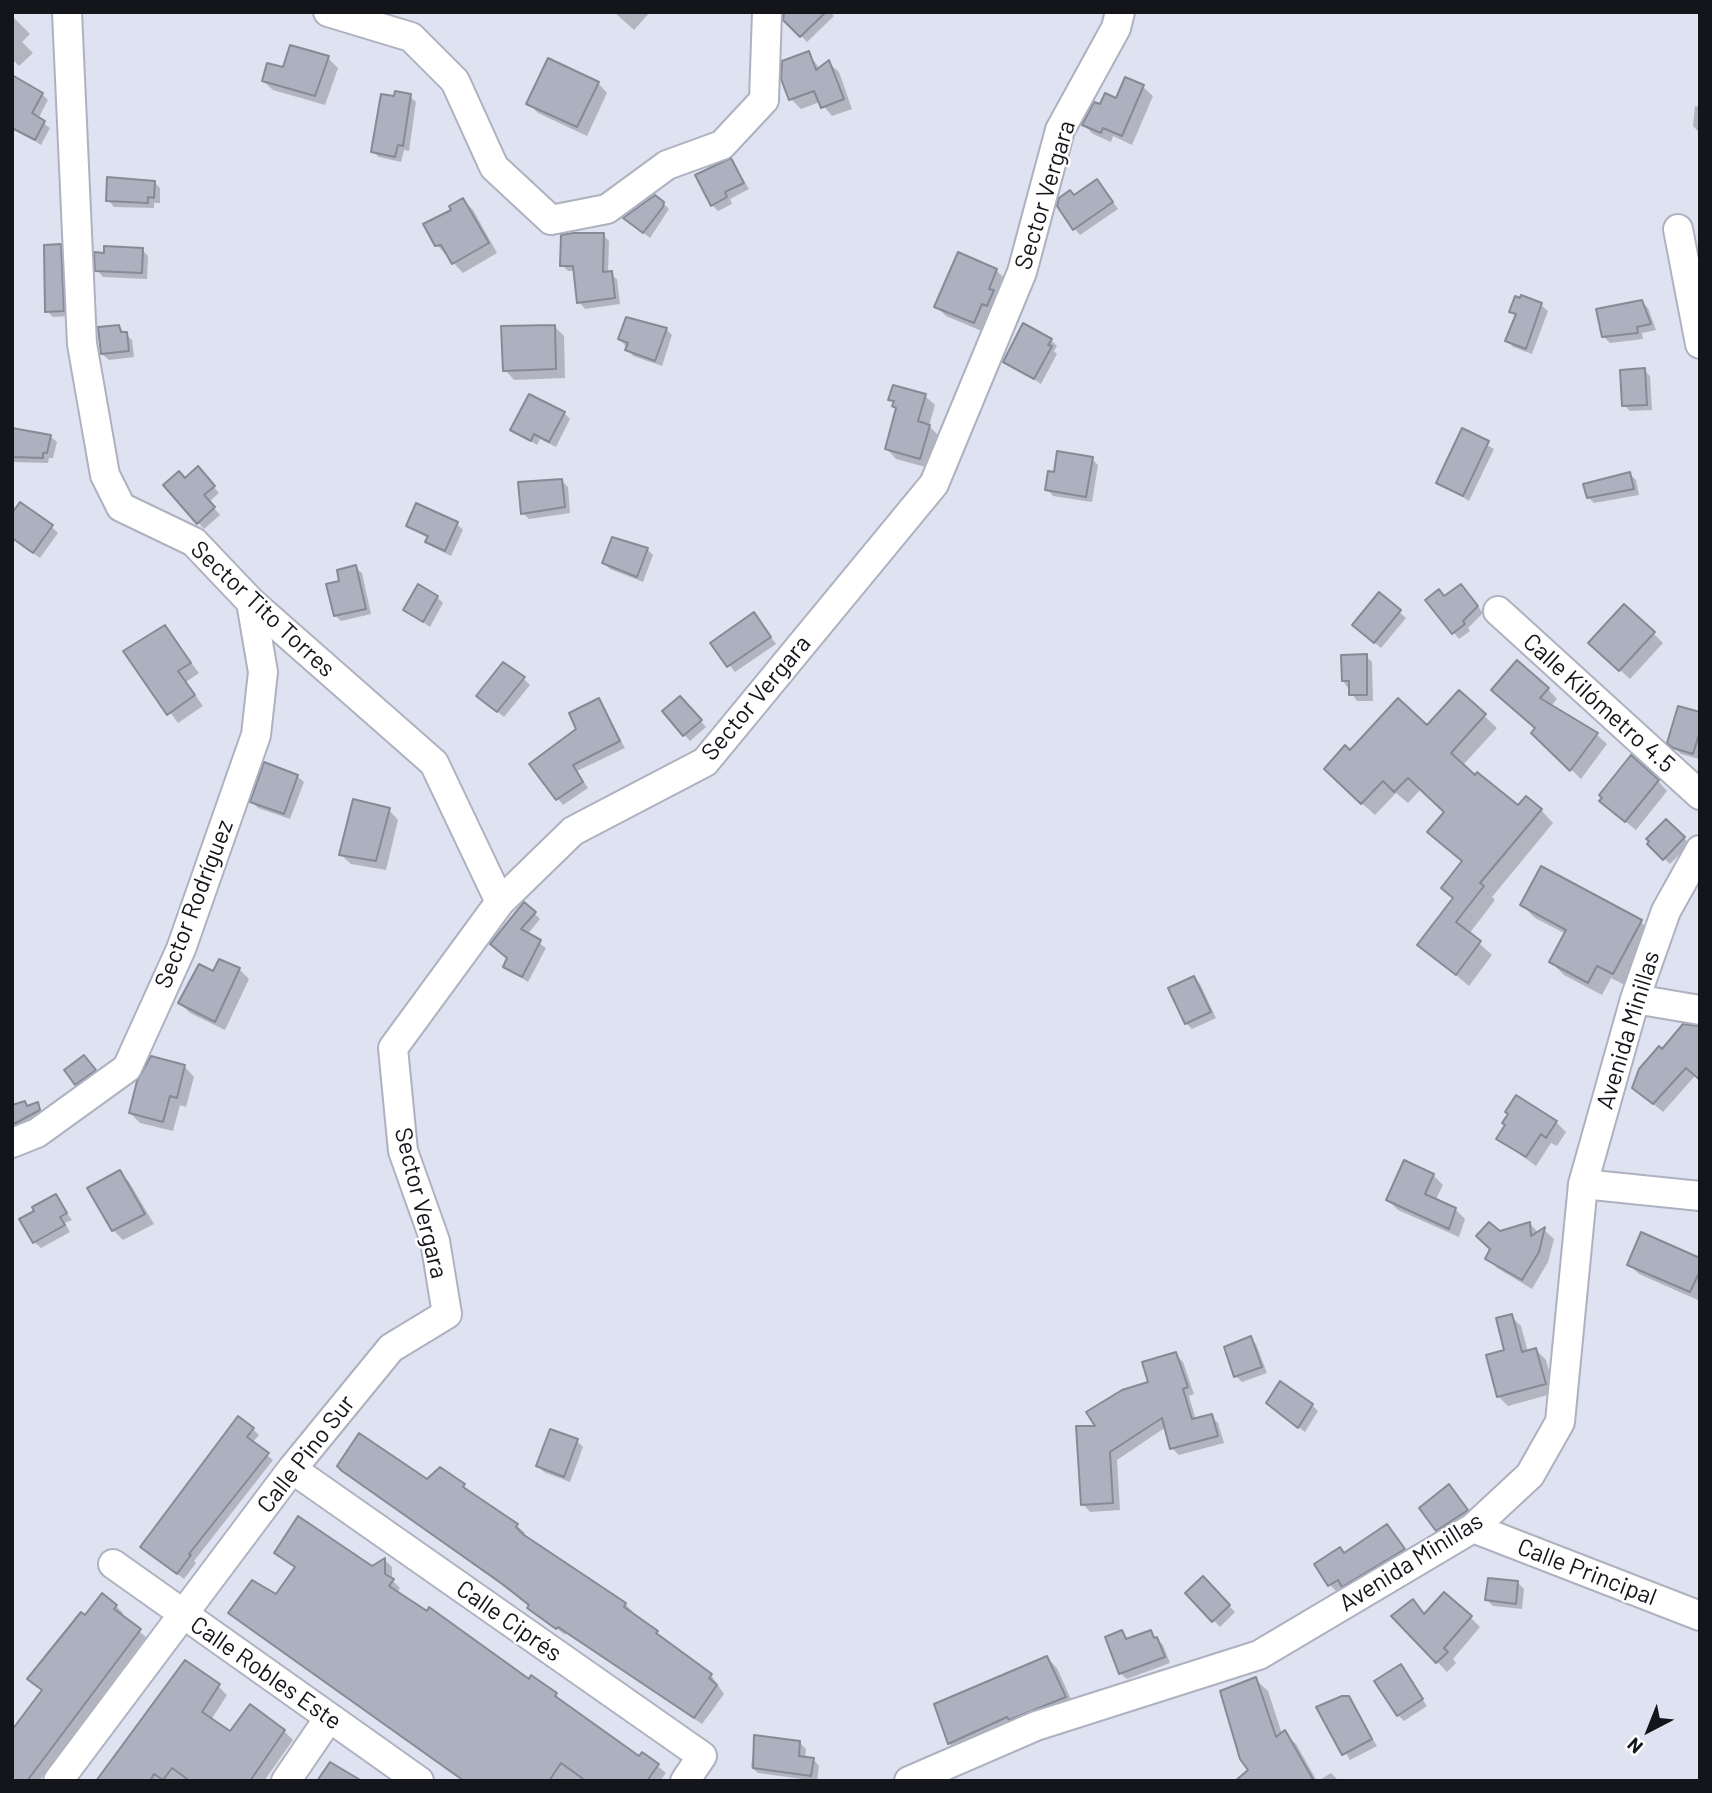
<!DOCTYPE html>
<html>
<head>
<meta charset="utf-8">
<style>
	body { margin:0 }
	#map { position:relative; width:1712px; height:1793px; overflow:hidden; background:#dfe2f0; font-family:Barlow,sans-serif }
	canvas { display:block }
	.frame { position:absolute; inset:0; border:14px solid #14151a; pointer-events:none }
	.north { position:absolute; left:1614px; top:1695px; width:70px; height:70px; -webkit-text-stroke:5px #fff; paint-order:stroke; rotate:222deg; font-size:19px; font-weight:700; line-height:28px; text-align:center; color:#14151a }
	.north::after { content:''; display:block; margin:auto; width:24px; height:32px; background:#14151a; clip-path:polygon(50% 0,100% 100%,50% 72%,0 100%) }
</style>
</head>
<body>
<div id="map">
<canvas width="1712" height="1793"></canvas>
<div class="frame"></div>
<div class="north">N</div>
</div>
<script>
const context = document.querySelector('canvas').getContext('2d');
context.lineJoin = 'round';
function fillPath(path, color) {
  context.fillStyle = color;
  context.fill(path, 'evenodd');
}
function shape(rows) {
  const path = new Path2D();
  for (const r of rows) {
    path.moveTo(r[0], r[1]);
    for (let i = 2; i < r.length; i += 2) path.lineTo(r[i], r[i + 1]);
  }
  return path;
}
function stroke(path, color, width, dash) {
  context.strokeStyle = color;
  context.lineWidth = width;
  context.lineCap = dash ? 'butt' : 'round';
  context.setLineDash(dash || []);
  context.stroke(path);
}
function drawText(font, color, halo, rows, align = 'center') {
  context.font = font + ' Barlow,sans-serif';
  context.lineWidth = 5;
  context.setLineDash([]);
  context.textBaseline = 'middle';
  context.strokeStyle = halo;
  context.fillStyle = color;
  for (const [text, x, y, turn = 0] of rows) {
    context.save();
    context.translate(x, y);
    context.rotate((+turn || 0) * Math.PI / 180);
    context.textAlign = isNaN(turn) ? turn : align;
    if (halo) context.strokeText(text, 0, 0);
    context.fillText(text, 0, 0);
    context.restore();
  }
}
fillPath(shape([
	[614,12,650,12,634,30],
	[784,12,830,12,834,16,807,42,785,19],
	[12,16,30,34,22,42,33,53,19,66,12,59],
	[291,47,328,58,338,68,325,105,273,90,263,81,284,70],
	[808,53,820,69,829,63,839,72,852,109,832,116,820,102,801,109,791,99],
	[598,83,607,93,587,136,538,113,528,103],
	[1143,87,1153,96,1132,145,1113,136,1111,142,1093,134,1084,125,1101,107],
	[42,94,48,100,38,119,50,128,41,145,14,127],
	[410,96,416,102,409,151,404,150,401,162,379,157,372,151],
	[1695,106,1700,107,1700,133,1693,126],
	[731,160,749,189,730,199,732,204,718,211,712,205],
	[154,182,160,188,160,203,154,203,154,208,114,207,108,200],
	[1103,187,1118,209,1080,235,1074,228,1075,196],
	[463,200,473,210,497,253,463,273,437,245,453,211],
	[663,203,669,209,650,238,632,224],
	[603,235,609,241,608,273,617,279,620,304,585,309,579,302,575,271,568,271,562,265],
	[60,246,66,252,69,316,53,317,47,311],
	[142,250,148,256,147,279,103,277,97,270],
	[996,270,1006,280,984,332,946,316,936,306],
	[1641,301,1648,308,1656,330,1642,333,1643,339,1610,343,1603,336],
	[1541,305,1548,311,1532,354,1513,347,1507,340,1516,317,1511,311],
	[554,326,564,336,565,378,514,380,505,370],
	[119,327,132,340,134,357,109,360,102,354],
	[666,329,672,335,662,366,633,356,620,339],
	[1051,340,1057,346,1054,351,1057,354,1041,384,1005,361],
	[1644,370,1650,376,1652,410,1630,411,1624,405],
	[925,396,935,405,929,426,939,436,929,468,896,459,887,449,898,409,890,399],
	[564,413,570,419,556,447,540,439,537,445,512,430],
	[12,427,50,436,57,442,53,458,49,458,48,463,12,462],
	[1463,431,1494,449,1469,501,1438,482],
	[1092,459,1098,465,1092,502,1053,496,1047,489,1056,474],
	[1630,474,1636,480,1639,495,1594,503,1588,497],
	[204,475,219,493,209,502,220,515,204,529,165,485],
	[562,481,568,487,570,513,529,519,523,513],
	[457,524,463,530,451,556,433,547,427,541,429,539,408,526],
	[52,527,58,533,40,558,12,538],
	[647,549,653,555,643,582,610,569,604,563],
	[355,567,362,573,371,614,341,621,335,615,342,582],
	[1467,592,1483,613,1468,628,1470,631,1459,639,1428,600],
	[1379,594,1406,618,1381,648,1360,631],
	[437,597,443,603,430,627,405,610],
	[759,621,776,644,735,672,712,644],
	[164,627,199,673,186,682,203,706,178,723,125,651],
	[1653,633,1663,643,1630,679,1600,652],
	[1366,656,1372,662,1373,701,1357,701,1343,681],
	[524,679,530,685,504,717,485,701],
	[1548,689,1557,699,1551,706,1597,735,1607,744,1581,779,1534,733,1537,729,1503,699],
	[1459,692,1497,728,1462,766,1518,808,1541,810,1553,823,1492,897,1495,900,1469,934,1492,955,1469,986,1419,944,1454,899,1443,888,1463,862,1430,832,1446,812,1421,789,1408,803,1396,793,1375,815,1338,782,1350,753,1427,727],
	[599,700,625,748,577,771,588,788,563,805,531,765,579,730],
	[686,704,706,727,690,741,664,712],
	[1700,714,1700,757,1699,759,1681,754,1669,742],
	[297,776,304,782,290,819,258,808,252,802],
	[1658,781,1667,791,1636,830,1611,810],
	[389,810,398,820,386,870,351,864,341,855],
	[1666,821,1690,844,1670,864,1649,844],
	[1542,868,1641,922,1654,935,1627,986,1611,978,1602,995,1564,975,1551,962,1566,934,1535,918,1522,905],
	[534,913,540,919,527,935,546,948,528,982,505,967,509,958,499,950],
	[220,961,239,969,249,979,225,1030,190,1013,180,1003,214,973],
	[1194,978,1200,984,1216,1018,1192,1029,1186,1023],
	[1700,1027,1695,1076,1663,1112,1634,1088,1663,1052],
	[90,1063,101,1077,82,1090,76,1084],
	[185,1067,194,1077,186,1107,180,1105,173,1131,140,1123,130,1113],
	[25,1103,28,1107,37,1104,45,1116,12,1134,12,1107],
	[1556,1122,1566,1132,1557,1146,1551,1143,1536,1166,1499,1139],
	[119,1172,129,1182,154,1224,123,1240,113,1230],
	[1433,1175,1443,1185,1435,1201,1455,1209,1465,1219,1459,1237,1398,1210,1388,1200],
	[55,1196,72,1220,65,1223,70,1232,41,1248,34,1242],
	[1530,1224,1539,1233,1544,1230,1554,1239,1548,1262,1532,1289,1497,1268,1487,1258,1500,1233],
	[1700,1260,1700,1301,1639,1274,1629,1264],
	[1511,1316,1521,1326,1528,1352,1536,1350,1546,1360,1555,1393,1508,1406,1498,1396],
	[1250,1338,1256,1344,1267,1373,1242,1382,1236,1376],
	[1175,1354,1183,1362,1194,1394,1189,1396,1196,1420,1211,1416,1218,1423,1224,1443,1179,1455,1172,1448,1166,1427,1117,1460,1120,1510,1090,1512,1083,1504,1098,1428,1150,1384],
	[1312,1405,1318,1411,1305,1432,1275,1409],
	[253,1429,259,1435,252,1443,273,1460,194,1561,196,1563,184,1579,149,1553],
	[577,1441,583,1447,570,1482,544,1472,538,1466],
	[440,1469,517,1526,525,1533,523,1536,625,1604,633,1612,631,1614,711,1675,724,1694,702,1724,566,1633,565,1635,510,1591,347,1474,428,1482],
	[1455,1493,1473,1516,1444,1536,1438,1529],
	[1387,1526,1410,1556,1349,1592,1344,1586,1336,1591,1329,1584,1345,1555],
	[276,1552,372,1568,385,1560,392,1567,392,1580,400,1588,397,1593,529,1681,556,1694,562,1704,639,1758,643,1754,666,1773,660,1781,464,1781,230,1613,277,1597,296,1568],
	[1203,1579,1235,1612,1220,1627,1187,1593],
	[1518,1583,1524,1589,1522,1609,1493,1606,1487,1600],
	[1413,1601,1426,1615,1471,1618,1480,1627,1453,1659,1456,1663,1447,1672,1393,1616],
	[116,1606,123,1613,121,1616,146,1637,39,1781,12,1781,43,1691],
	[1122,1632,1129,1640,1150,1632,1163,1645,1170,1663,1127,1679,1120,1673],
	[1047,1658,1057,1668,1074,1706,959,1753,949,1743],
	[1400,1666,1427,1706,1404,1721,1398,1715],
	[1256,1680,1268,1691,1282,1734,1284,1733,1296,1744,1317,1781,1254,1781],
	[218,1686,227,1695,211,1720,230,1734,284,1731,293,1740,264,1781,99,1781],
	[1348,1698,1377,1746,1350,1760,1319,1708],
	[755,1737,800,1743,806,1749,805,1758,813,1759,819,1766,817,1781,758,1773,751,1767],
	[1331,1773,1339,1781,1318,1781]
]), '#0003');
const building = shape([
	[784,12,826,12,800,37,783,20,784,12],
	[290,45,329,56,315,96,262,81,267,63,283,67,290,45],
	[809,51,816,70,829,60,844,99,821,108,814,91,789,100,781,79,782,61,809,51],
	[548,58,599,82,577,127,526,104,548,58],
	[12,75,43,93,32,113,45,121,35,140,12,128,12,75],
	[1125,77,1144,85,1122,136,1103,128,1101,133,1082,125,1094,102,1100,104,1105,93,1116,98,1125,77],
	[395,91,411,94,403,146,398,145,395,157,371,152,381,94,394,96,395,91],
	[731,158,744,183,725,192,727,197,711,206,695,175,731,158],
	[107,177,155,181,154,198,148,197,148,203,106,201,107,177],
	[1097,179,1113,202,1073,230,1057,206,1059,198,1070,190,1074,195,1097,179],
	[655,195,664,202,663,207,643,233,623,218,655,195],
	[463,198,489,243,452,264,441,245,435,246,423,224,451,210,449,206,463,198],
	[573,233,604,233,603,272,612,271,615,298,577,303,573,266,560,266,561,235,573,233],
	[61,244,64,311,45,312,44,245,61,244],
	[104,246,143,248,142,273,95,271,94,252,104,253,104,246],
	[958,252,997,269,989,289,994,290,987,306,982,304,974,323,934,307,958,252],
	[1521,295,1542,303,1526,349,1505,341,1516,314,1509,312,1515,296,1520,298,1521,295],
	[1642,300,1651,324,1637,327,1638,333,1602,337,1596,309,1642,300],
	[626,317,667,328,655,361,625,350,628,343,618,339,626,317],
	[1023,323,1052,339,1048,345,1052,346,1034,379,1003,362,1023,323],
	[119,325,121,332,127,332,129,351,101,354,98,327,119,325],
	[555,325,556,369,503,371,501,326,555,325],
	[1645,368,1647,405,1622,406,1620,370,1645,368],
	[893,385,926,394,918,421,930,425,920,459,885,449,896,408,892,406,894,401,888,400,893,385],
	[529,394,565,412,549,442,534,434,531,441,510,430,529,394],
	[12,428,51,435,47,453,43,453,43,458,12,457,12,428],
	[1462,428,1489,441,1463,496,1436,483,1462,428],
	[1057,451,1093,457,1086,497,1045,490,1048,471,1054,472,1057,451],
	[198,466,215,486,204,495,215,507,197,524,163,485,179,471,185,478,198,466],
	[1630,472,1634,489,1587,498,1583,484,1630,472],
	[562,479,565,507,521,514,518,482,562,479],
	[20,502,53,525,33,553,12,538,12,513,20,502],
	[416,503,458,522,445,551,425,542,428,536,406,526,416,503],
	[612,537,648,548,637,577,602,563,612,537],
	[356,565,366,609,334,616,326,584,339,581,337,570,356,565],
	[418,584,438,596,423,622,403,610,418,584],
	[1461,584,1478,606,1463,621,1465,624,1452,634,1425,600,1439,589,1444,596,1461,584],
	[1379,592,1401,610,1374,643,1352,625,1379,592],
	[1624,604,1655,632,1619,671,1588,643,1624,604],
	[754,612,771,637,727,667,710,643,754,612],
	[165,625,191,663,178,671,195,695,167,715,123,651,165,625],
	[1367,654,1367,695,1349,695,1349,681,1342,681,1341,655,1367,654],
	[1517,660,1549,688,1540,698,1598,733,1570,771,1531,733,1535,728,1491,690,1517,660],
	[503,662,525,677,497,712,476,696,503,662],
	[1459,690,1486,714,1451,753,1475,775,1477,772,1518,805,1526,796,1542,809,1480,883,1484,886,1456,922,1481,941,1456,975,1417,945,1453,898,1441,888,1462,861,1427,832,1444,812,1408,778,1394,792,1383,781,1361,804,1324,769,1345,745,1350,750,1398,698,1427,725,1459,690],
	[680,696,702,720,683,736,662,711,680,696],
	[599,698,620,741,573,765,583,782,556,800,529,764,576,729,569,713,599,698],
	[1678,706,1700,712,1700,731,1693,754,1673,748,1667,743,1678,706],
	[1631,755,1659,780,1625,822,1599,801,1602,798,1599,795,1631,755],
	[264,762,298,775,284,814,250,802,264,762],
	[353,799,390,808,376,861,339,855,353,799],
	[1666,819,1685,837,1663,860,1647,844,1649,841,1646,839,1666,819],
	[1541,866,1642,920,1613,974,1597,966,1588,983,1549,962,1566,930,1520,905,1541,866],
	[524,902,536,912,521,929,541,940,522,977,503,967,507,958,490,944,524,902],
	[219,959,240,968,215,1022,178,1003,199,964,213,971,219,959],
	[1194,976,1211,1012,1185,1024,1168,988,1194,976],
	[1683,1024,1700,1026,1700,1080,1686,1068,1653,1104,1632,1088,1639,1069,1659,1046,1662,1049,1683,1024],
	[84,1055,96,1070,75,1085,64,1070,84,1055],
	[151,1056,185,1065,177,1098,170,1096,163,1122,129,1113,137,1081,151,1056],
	[1516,1095,1557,1121,1546,1138,1541,1134,1526,1157,1496,1139,1505,1125,1502,1123,1508,1114,1505,1112,1516,1095],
	[25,1101,27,1106,38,1102,40,1110,12,1125,12,1105,25,1101],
	[1404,1160,1434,1174,1425,1194,1456,1208,1449,1229,1386,1200,1404,1160],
	[120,1170,145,1214,112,1231,87,1188,120,1170],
	[56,1194,67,1213,60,1217,65,1225,33,1243,19,1219,34,1211,32,1207,56,1194],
	[1489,1222,1500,1231,1530,1222,1531,1236,1545,1227,1539,1252,1522,1280,1485,1259,1490,1249,1476,1236,1489,1222],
	[1641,1232,1700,1258,1700,1271,1690,1292,1627,1265,1641,1232],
	[1512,1314,1522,1352,1536,1348,1546,1384,1497,1397,1486,1355,1504,1350,1496,1318,1512,1314],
	[1251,1336,1262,1367,1234,1377,1224,1347,1251,1336],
	[1176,1352,1188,1387,1183,1389,1192,1419,1212,1414,1218,1436,1170,1449,1162,1418,1110,1452,1113,1503,1081,1505,1076,1426,1095,1426,1086,1412,1122,1390,1148,1382,1142,1362,1176,1352],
	[1280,1381,1313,1404,1298,1428,1266,1403,1280,1381],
	[238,1416,254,1428,247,1437,269,1453,189,1554,191,1555,177,1574,140,1547,238,1416],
	[550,1429,578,1439,564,1477,536,1466,550,1429],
	[359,1433,427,1479,440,1467,465,1484,463,1487,518,1524,516,1527,524,1535,626,1603,624,1607,658,1631,656,1633,712,1674,709,1678,717,1685,694,1718,558,1627,556,1629,527,1608,529,1605,501,1583,342,1471,337,1466,359,1433],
	[1449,1484,1468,1510,1436,1531,1419,1508,1449,1484],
	[298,1516,372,1566,385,1558,385,1574,394,1579,389,1586,427,1611,429,1607,529,1679,531,1675,557,1693,555,1696,639,1756,642,1752,659,1764,647,1781,586,1781,561,1763,549,1781,464,1781,228,1613,252,1580,276,1594,295,1567,274,1553,298,1516],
	[1387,1524,1405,1549,1342,1587,1338,1580,1328,1586,1314,1564,1340,1547,1344,1553,1387,1524],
	[1203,1576,1230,1605,1212,1622,1185,1593,1203,1576],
	[1488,1578,1518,1581,1516,1604,1485,1600,1488,1578],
	[1444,1592,1472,1616,1444,1648,1448,1652,1436,1663,1391,1616,1413,1599,1424,1614,1444,1592],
	[102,1593,117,1605,114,1609,141,1629,27,1781,12,1781,12,1730,42,1690,27,1679,81,1612,85,1615,102,1593],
	[1122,1630,1126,1639,1151,1630,1154,1638,1157,1637,1165,1657,1119,1674,1105,1637,1122,1630],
	[1047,1656,1066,1697,1009,1720,1007,1717,948,1744,934,1704,1047,1656],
	[185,1660,220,1684,202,1712,230,1731,250,1704,285,1730,250,1781,190,1781,172,1768,163,1780,154,1774,150,1781,96,1781,185,1660],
	[1401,1664,1423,1699,1397,1716,1374,1681,1401,1664],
	[1256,1677,1276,1737,1285,1730,1314,1781,1235,1781,1248,1770,1240,1759,1220,1691,1256,1677],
	[1342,1696,1349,1696,1372,1739,1342,1755,1316,1707,1342,1696],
	[754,1735,800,1741,799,1756,814,1758,811,1776,753,1768,754,1735],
	[330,1762,362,1781,317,1781,330,1762]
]);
fillPath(building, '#adb0be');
stroke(building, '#868996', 2);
const minor = shape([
	[67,12,82,344,105,475,121,507,194,542,251,602,434,763,500,902],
	[328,12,411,37,455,81,494,167,551,220,607,209,667,165,722,145,764,100,767,12],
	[1678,229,1700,344],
	[1498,611,1700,795],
	[1635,999,1700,1010],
	[12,1143,37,1133,127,1068,181,949,256,735,263,672,251,602],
	[1583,1184,1700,1196],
	[292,1469,702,1756,685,1781],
	[1473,1528,1700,1616],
	[113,1564,419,1781],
	[58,1781,292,1469,391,1348,447,1314,435,1241,403,1151,393,1048,500,902,573,831,705,762,934,484,1022,272,1060,130,1116,28,1120,12],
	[286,1781,329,1718],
	[909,1781,1036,1726,1259,1655,1473,1528,1530,1475,1560,1422,1583,1184,1635,999,1666,911,1700,850]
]);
stroke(minor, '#aeb1bf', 32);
stroke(minor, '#fff', 28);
drawText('24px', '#14151a', '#fff', [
	["Sector Vergara",1045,195,-73],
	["Sector Tito Torres",263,609,43],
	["Sector Vergara",756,698,-50],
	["Calle Kilómetro 4.5",1599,703,42],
	["Sector Rodríguez",194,904,-69],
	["Avenida Minillas",1628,1030,-73],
	["Sector Vergara",421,1203,76],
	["Calle Pino Sur",306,1454,-52],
	["Avenida Minillas",1411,1562,-32],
	["Calle Principal",1587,1572,21],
	["Calle Ciprés",509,1621,35],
	["Calle Robles Este",266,1673,35]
]);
</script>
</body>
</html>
